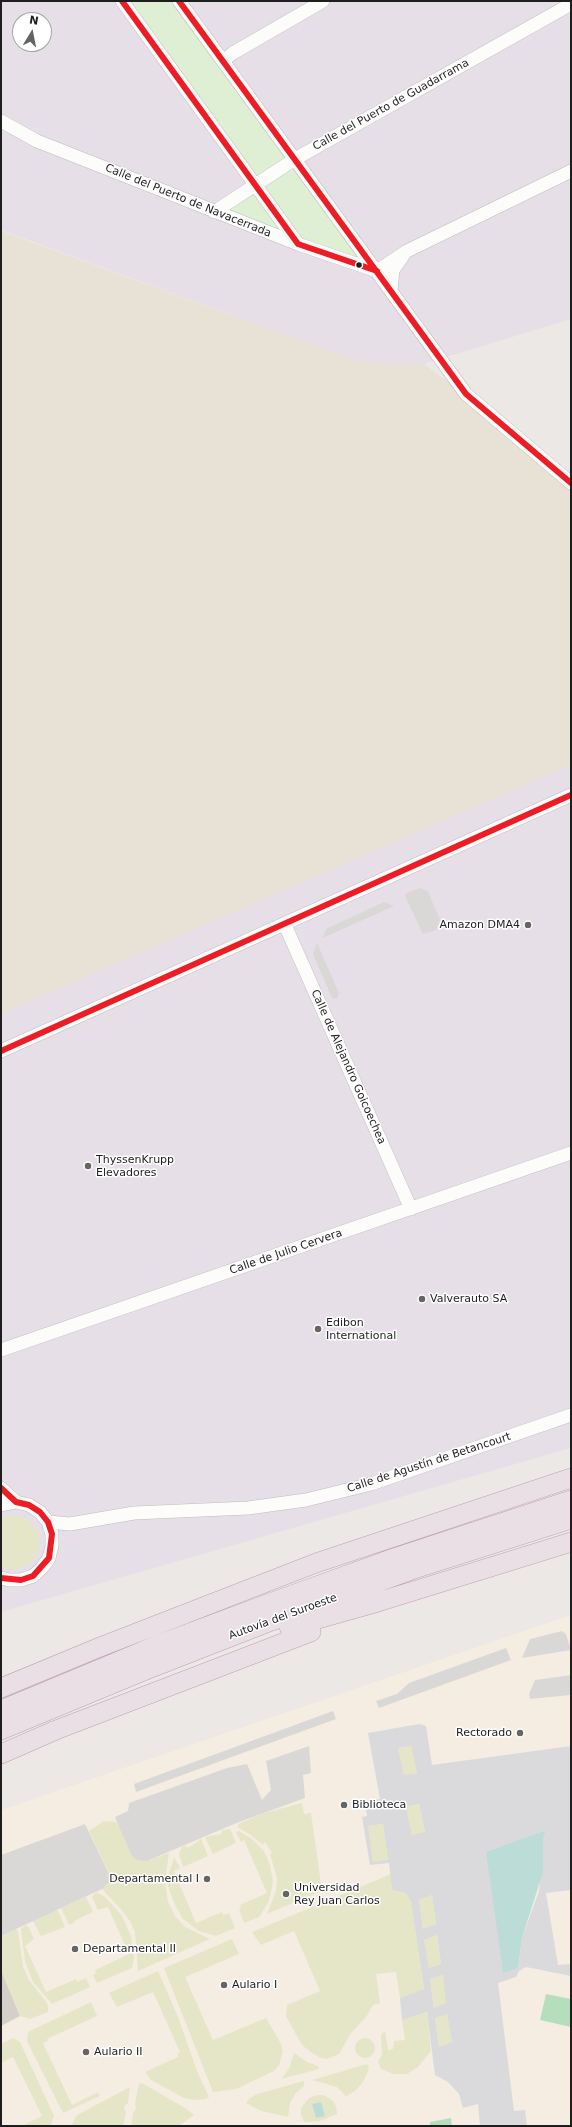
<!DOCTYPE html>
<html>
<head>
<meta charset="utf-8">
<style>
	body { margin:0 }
	#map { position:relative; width:572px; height:2127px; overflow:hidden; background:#ece8e6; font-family:"DejaVu Sans",sans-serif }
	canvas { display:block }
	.frame { position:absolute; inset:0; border:2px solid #1e1e1e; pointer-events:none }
	.north { position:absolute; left:12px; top:12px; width:40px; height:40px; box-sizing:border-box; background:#fff; border:1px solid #a5a5a5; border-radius:50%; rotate:10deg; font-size:11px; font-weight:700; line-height:16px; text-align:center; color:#1e1e1e }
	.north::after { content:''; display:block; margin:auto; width:14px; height:18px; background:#666564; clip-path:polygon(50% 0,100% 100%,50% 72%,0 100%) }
</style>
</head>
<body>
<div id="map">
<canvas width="572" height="2127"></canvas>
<div class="frame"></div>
<div class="north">N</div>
</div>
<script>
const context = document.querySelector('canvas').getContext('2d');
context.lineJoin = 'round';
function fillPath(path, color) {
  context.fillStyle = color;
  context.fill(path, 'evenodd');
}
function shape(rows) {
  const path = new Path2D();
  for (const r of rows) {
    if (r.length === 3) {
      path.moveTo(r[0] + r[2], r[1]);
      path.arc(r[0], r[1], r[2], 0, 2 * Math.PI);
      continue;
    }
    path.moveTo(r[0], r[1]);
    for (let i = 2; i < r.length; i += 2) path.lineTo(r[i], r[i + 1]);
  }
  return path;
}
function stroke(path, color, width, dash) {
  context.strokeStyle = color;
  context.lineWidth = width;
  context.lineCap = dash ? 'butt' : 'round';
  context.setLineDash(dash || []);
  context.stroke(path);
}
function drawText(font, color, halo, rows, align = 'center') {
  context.font = font + ' "DejaVu Sans",sans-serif';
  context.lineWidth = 3;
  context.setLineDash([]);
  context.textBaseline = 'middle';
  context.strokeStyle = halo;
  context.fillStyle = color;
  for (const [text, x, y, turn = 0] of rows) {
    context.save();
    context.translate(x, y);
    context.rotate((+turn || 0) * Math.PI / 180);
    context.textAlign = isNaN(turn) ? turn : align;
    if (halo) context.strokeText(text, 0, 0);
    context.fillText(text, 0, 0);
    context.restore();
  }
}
fillPath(shape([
	[1,1,571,1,571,319,424,364,356,361,1,230],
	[20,20,44,20,44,44,20,44],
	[571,765,571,1448,1,1612,1,1014]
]), '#e7dfe7');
fillPath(shape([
	[571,1615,571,2126,1,2126,1,1810]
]), '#f5ede2');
fillPath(shape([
	[1,1970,20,2016,1,2026]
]), '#d5cfc9');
fillPath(shape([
	[1,231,356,361,424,364,571,473,571,765,1,1014]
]), '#e7e1d6');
fillPath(shape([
	[11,1515,20,1516,29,1520,39,1534,40,1543,34,1559,28,1565,11,1570,1,1567,1,1518],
	[411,1746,417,1773,404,1776,398,1748],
	[302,1803,304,1814,311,1813,322,1891,267,1914,276,1891,277,1878,270,1854,272,1853,265,1842,263,1845,252,1836,239,1828,238,1825,240,1823,264,1813],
	[419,1804,425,1833,412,1835,406,1807],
	[104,1821,116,1822,147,1861,169,1853,165,1881,168,1902,175,1916,185,1927,210,1939,138,1971,135,1932,130,1921,121,1909,102,1889,108,1883,110,1875,89,1831],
	[383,1824,388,1861,373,1863,368,1826],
	[230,1829,236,1843,213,1854,205,1837,221,1834,222,1830],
	[239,1831,252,1839,264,1851,270,1865,273,1882,269,1901,259,1917,244,1923,239,1909,241,1908,240,1905,267,1893,244,1840,241,1842,236,1832],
	[201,1839,208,1856,183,1867,179,1854,182,1847,185,1846,188,1848],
	[174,1857,180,1868,174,1871,196,1923,222,1912,223,1915,229,1913,235,1928,216,1936,199,1931,183,1919,175,1905,168,1886,169,1874],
	[391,1874,392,1890,406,1893,411,1902,424,1990,400,1998,396,1972,376,1974,380,2003,373,2005,366,2017,351,2033,339,2054,327,2059,321,2058,312,2053,302,2045,286,2016,287,2005,320,1991,294,1931,261,1945,252,1932],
	[96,1892,105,1897,122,1916,131,1936,134,1957,132,1968,97,1983,93,1975,96,1973,95,1970,129,1954,108,1907,98,1910,92,1897],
	[432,1895,436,1925,423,1929,419,1900],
	[86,1897,93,1912,74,1921,75,1922,69,1925,61,1908],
	[57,1909,65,1927,41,1936,33,1921],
	[25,1925,28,1926,34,1939,25,1946,46,1992,76,1979,77,1982,86,1978,90,1987,52,2004,33,1982,25,1961,21,1929],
	[15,1929,18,1931,23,1967,29,1980,47,2003,48,2007,48,2012,30,2019,20,2016,1,1970,1,1936],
	[437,1935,441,1964,428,1969,424,1940],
	[232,1939,239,1954,185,1977,213,2040,266,2018,281,2044,283,2051,279,2065,274,2071,236,2089,213,2092,164,1968],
	[158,1971,178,2017,197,2071,209,2097,206,2099,193,2100,184,2098,151,2080,145,2072,178,2057,178,2053,180,2052,153,1992,117,2007,109,1993],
	[443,1975,447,2003,434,2008,430,1979],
	[91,2002,97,2016,47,2039,48,2041,43,2043,72,2105,98,2092,100,2096,63,2113,27,2041,28,2032],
	[427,2012,431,2051,418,2067,407,2074,393,2074,381,2069,378,2062,382,2055,381,2035,385,2031,388,2050,393,2049,394,2041,405,2040,402,2020],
	[447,2013,452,2042,439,2047,435,2018],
	[365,2048,10],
	[13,2038,20,2042,54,2116,51,2126,22,2126,42,2116,13,2057,1,2063,1,2044],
	[294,2053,307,2062,318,2066,319,2069,281,2079,289,2069],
	[367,2064,369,2069,363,2082,355,2091,346,2096,337,2087,312,2080],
	[304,2081,304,2086,295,2094,290,2103,288,2117,261,2111,246,2103,250,2098,257,2094],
	[142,2083,185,2108,194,2115,180,2125,131,2126,133,2113,136,2109,135,2104,139,2084],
	[130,2087,128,2103,124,2107,126,2113,123,2126,71,2126,77,2115],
	[317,2095,323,2095,332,2100,336,2106,337,2114,320,2121,304,2122,301,2115,301,2108,309,2098]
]), '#e5e6c7');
fillPath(shape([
	[126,1,173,1,357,255,352,259,226,212,263,189]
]), '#dfefd3');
fillPath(shape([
	[546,1994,571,1999,571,2027,540,2020],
	[451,2118,452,2126,430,2126,430,2122]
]), '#b5dfbc');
fillPath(shape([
	[420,888,428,891,440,920,436,930,423,934,405,896,406,893],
	[384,902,394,906,323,938,326,929],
	[317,943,339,993,337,999,332,998,313,954],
	[562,1631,566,1634,571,1650,522,1658,530,1639],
	[506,1648,511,1660,379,1708,376,1701,397,1694,409,1683],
	[571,1675,571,1695,530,1699,529,1694,535,1680],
	[333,1711,336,1719,136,1792,134,1784],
	[309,1746,311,1773,303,1775,305,1798,239,1822,147,1861,137,1860,132,1856,115,1817,128,1811,129,1803,227,1768,247,1764,262,1800,271,1790,266,1761],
	[85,1824,110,1876,108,1883,102,1889,1,1936,1,1855]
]), '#dad8d7');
fillPath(shape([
	[419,1724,426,1726,432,1765,571,1746,571,1890,546,1893,558,1965,571,1964,571,1976,526,1967,519,1971,516,1977,498,1983,514,2111,525,2110,527,2126,480,2126,478,2104,463,2108,459,2094,448,2082,435,2075,427,2012,402,2020,400,1998,424,1989,411,1902,406,1893,392,1890,389,1863,370,1865,362,1817,367,1816,365,1801,380,1799,368,1733],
	[411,1746,417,1773,404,1775,398,1748],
	[419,1804,425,1832,412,1835,406,1807],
	[383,1824,388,1860,373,1862,368,1826],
	[546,1830,543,1840,539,1891,522,1938,518,1968,486,1853],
	[432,1895,436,1924,423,1929,419,1900],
	[437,1935,441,1964,429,1968,424,1940],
	[443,1975,446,2003,434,2008,430,1979],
	[447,2014,452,2042,439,2047,435,2018]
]), '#dadadd');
fillPath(shape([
	[546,1830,543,1840,543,1872,522,1938,518,1968,503,1973,486,1852],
	[321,2102,325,2116,316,2118,312,2104]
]), '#bcddd7');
const minor = shape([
	[122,1,298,244],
	[179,1,466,394,571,483],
	[223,61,233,53,323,1],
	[1,121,37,141,298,244,377,271],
	[214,212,295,159,571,4],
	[377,271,407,251,571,171],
	[391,290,393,270,403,256],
	[285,925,411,1209],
	[1,1051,571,795],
	[1,1350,571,1153],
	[1,1488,16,1502],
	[1,1505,16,1502,29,1505,40,1512,48,1522,52,1534,52,1546,49,1558,42,1568,33,1576,21,1580,9,1580,1,1578],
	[48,1522,70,1524,134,1513,248,1508,306,1500,371,1484,571,1415]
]);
const highway = shape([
	[289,1627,378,1602,571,1542],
	[1,1688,100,1647,316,1563,571,1478],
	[1,1710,155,1646,267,1604,394,1558,571,1500],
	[1,1730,146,1670,269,1622,414,1569,571,1519],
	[1,1754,56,1730,311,1632]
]);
stroke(minor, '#bebcbb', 14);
stroke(highway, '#bf9fb4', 20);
stroke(minor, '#fcfcfb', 13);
stroke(highway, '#e9dfe4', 19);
stroke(shape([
	[122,1,298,244,377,271],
	[179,1,466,394,571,483],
	[1,1051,571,795],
	[1,1488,16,1502,29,1505,40,1512,48,1522,52,1534,49,1558,33,1576,21,1580,1,1578]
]), '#ee1c25', 6);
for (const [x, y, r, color] of [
	[359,265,3.5,"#1e1e1e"],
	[528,925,4,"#666564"],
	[88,1166,4,"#666564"],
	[422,1299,4,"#666564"],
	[318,1329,4,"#666564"],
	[520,1733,4,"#666564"],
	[344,1805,4,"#666564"],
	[207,1879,4,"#666564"],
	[286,1894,4,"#666564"],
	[75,1949,4,"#666564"],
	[224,1985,4,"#666564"],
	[86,2052,4,"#666564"]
]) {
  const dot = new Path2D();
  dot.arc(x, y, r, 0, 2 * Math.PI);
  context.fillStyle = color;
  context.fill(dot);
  stroke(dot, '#fff', 1.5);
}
drawText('11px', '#1e1e1e', '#fff', [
	["Calle del Puerto de Guadarrama",391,105,-29],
	["Calle del Puerto de Navacerrada",188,201,22],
	["Calle de Alejandro Goicoechea",348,1067,66],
	["Calle de Julio Cervera",286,1252,-19],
	["Calle de Agustín de Betancourt",429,1463,-18],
	["Autovía del Suroeste",283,1617,-20]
]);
drawText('11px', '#1e1e1e', '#fff', [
	["Amazon DMA4",520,925,"right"],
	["ThyssenKrupp",96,1160],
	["Elevadores",96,1173],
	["Valverauto SA",430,1299],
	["Edibon",326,1323],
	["International",326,1336],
	["Rectorado",512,1733,"right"],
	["Biblioteca",352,1805],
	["Departamental I",199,1879,"right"],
	["Universidad",294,1888],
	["Rey Juan Carlos",294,1901],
	["Departamental II",83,1949],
	["Aulario I",232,1985],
	["Aulario II",94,2052]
], 'left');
</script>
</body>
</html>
